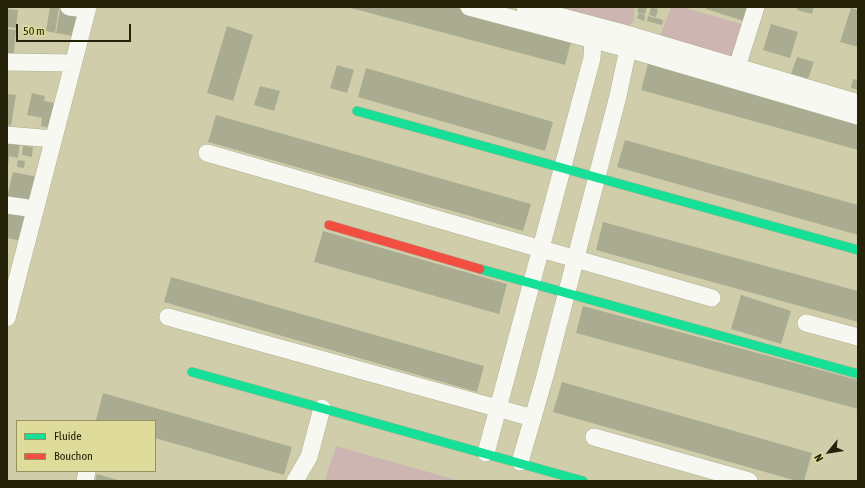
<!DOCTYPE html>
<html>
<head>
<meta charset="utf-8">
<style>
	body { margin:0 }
	#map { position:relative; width:865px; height:488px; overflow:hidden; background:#d0ceaa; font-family:"Asap Condensed",sans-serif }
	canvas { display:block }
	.frame { position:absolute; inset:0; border:8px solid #242208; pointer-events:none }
	.legend { position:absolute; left:16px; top:420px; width:140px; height:52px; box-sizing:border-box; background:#dfdc9b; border:1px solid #949260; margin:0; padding:5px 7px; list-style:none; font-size:12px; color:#242208 }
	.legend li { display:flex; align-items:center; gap:8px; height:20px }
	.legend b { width:20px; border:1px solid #949260 }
	.north { position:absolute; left:809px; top:432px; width:40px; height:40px; -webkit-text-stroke:3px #dfdc9b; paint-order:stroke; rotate:240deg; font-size:11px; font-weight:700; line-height:16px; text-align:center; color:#242208 }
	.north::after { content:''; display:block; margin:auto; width:14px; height:18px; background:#242208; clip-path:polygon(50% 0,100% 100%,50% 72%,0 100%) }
	.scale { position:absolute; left:16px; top:24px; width:115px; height:18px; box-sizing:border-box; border:2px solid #242208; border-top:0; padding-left:5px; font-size:12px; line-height:14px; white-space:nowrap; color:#242208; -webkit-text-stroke:3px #dfdc9b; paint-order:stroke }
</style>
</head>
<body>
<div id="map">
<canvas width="865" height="488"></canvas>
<div class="frame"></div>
<ul class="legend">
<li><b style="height:5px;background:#16e098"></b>Fluide</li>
<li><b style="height:5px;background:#f24e42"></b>Bouchon</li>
</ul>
<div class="north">N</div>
<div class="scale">50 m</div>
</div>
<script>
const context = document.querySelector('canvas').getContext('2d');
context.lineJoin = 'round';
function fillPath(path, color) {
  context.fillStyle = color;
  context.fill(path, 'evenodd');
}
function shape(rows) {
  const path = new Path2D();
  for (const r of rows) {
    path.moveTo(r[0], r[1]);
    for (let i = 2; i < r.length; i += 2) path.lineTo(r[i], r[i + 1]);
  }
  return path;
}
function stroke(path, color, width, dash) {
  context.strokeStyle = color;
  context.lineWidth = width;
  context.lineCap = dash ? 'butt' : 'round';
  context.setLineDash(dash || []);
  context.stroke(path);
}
fillPath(shape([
	[548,7,634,7,634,21,623,30],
	[671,7,681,7,745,25,735,60,659,39],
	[336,446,460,481,330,481,325,479]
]), '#cdb5b1');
fillPath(shape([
	[50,7,59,8,55,33,46,31],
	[347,7,454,7,572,38,565,65],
	[639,7,647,7,645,14,637,12],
	[651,7,658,9,656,17,649,15],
	[707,7,748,7,744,21,706,9],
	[797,7,814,7,812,14,797,10],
	[851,8,858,10,858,47,840,42],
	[7,9,18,10,16,28,7,27],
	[60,9,77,12,73,36,56,33],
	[639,13,645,15,644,21,637,18],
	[648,16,663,20,662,25,647,21],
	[771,24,798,32,790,58,763,50],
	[227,26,253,35,233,101,207,93],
	[7,29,16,30,13,62,7,61],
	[797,57,814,62,808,79,791,74],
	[649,60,858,117,858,150,641,90],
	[337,65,354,70,347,93,330,88],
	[366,68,553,122,545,151,358,97],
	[853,79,858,80,858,90,851,88],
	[260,86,280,91,274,111,254,105],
	[32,93,45,96,44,101,55,103,50,128,41,126,42,118,27,115],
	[7,94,16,95,11,126,7,125],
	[216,115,531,204,523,231,208,142],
	[7,139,20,141,18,158,9,156,8,166],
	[625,140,858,205,858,235,617,167],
	[23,146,33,147,32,157,22,155],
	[18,160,25,161,24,168,17,167],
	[13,172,37,177,30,205,7,198],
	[7,209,28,214,22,241,7,238],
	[603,222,858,291,858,322,596,250],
	[323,231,507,284,499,314,314,262],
	[171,277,484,366,477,392,164,302],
	[741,295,791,311,781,344,731,329],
	[583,306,858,380,858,409,576,333],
	[562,382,812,453,804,481,797,481,553,412],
	[103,393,292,447,284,475,155,438,155,421,96,420],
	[97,474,121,481,95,481]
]), '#aaac92');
const street = shape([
	[69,7,87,9],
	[469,7,628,49,858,116],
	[525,7,623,33,858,103],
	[7,62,72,63],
	[737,67,756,7],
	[7,135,53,139],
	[207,153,712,298],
	[7,205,35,209],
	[168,317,533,418],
	[7,318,88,7],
	[806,323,858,337],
	[594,437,749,481],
	[486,453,592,58,593,41],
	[520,462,545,376,618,96,628,49],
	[85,481,87,471],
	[295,481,309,457,322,408]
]);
const fast = shape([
	[357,111,858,250],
	[480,269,858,374],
	[192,372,583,481]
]);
const jam = shape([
	[329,225,480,269]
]);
stroke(street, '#afae91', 18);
stroke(fast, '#afae91', 10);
stroke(jam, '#afae91', 10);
stroke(street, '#f8f8f2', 17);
stroke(fast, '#16e098', 9);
stroke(jam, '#f24e42', 9);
</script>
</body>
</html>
